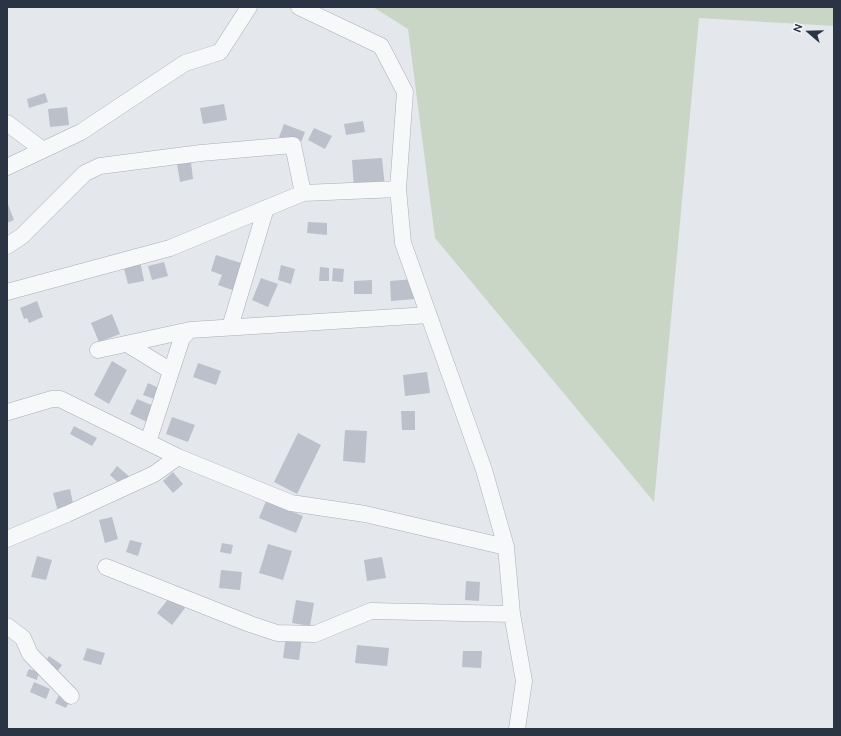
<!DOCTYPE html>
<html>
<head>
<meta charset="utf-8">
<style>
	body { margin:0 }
	#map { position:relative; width:841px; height:736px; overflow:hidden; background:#e4e7ec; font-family:Ubuntu,sans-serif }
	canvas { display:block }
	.frame { position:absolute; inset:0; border:8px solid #2b3445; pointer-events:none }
	.north { position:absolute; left:789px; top:12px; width:40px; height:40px; -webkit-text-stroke:3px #f4f6f9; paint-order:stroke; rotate:290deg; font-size:11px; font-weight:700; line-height:16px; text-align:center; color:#2b3445 }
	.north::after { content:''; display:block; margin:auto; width:14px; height:18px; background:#2b3445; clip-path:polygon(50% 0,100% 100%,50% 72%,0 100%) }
</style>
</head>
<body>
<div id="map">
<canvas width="841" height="736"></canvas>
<div class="frame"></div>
<div class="north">N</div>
</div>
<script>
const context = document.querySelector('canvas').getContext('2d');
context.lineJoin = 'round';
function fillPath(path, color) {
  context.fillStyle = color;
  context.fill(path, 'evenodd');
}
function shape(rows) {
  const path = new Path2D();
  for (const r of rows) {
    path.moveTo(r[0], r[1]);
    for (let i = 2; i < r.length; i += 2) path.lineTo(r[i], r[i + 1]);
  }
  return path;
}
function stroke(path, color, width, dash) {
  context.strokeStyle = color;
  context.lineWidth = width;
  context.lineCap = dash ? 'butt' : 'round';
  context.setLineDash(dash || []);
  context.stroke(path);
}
fillPath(shape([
	[373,7,834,7,834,26,699,18,654,502,435,238,408,29]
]), '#c9d6c5');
fillPath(shape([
	[45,93,48,102,29,108,27,99],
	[224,104,227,120,203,124,200,108],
	[67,107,69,125,50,127,48,109],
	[363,121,365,132,346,135,344,124],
	[284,124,305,132,300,145,279,137],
	[314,128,332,136,325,149,308,140],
	[382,158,385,187,354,189,352,160],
	[191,162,193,179,180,182,177,164],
	[7,202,14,220,7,223],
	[308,222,327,223,327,235,307,233],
	[216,255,247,265,238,292,218,285,222,275,211,271],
	[140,261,144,281,128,284,123,265],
	[164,262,168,276,152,280,148,266],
	[281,265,295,269,291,284,278,280],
	[320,267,329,268,329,281,319,281],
	[333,268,344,269,343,282,332,281],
	[261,278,278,284,268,307,252,300],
	[414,279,415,299,391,301,390,281],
	[372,280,372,294,354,294,354,281],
	[37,301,43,317,29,323,27,318,24,319,20,308],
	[112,314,120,334,99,342,91,323],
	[112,361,127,370,109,404,94,395],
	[198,363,221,371,216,385,193,377],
	[427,372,430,393,405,396,403,375],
	[148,383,161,389,157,400,143,395],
	[137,399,154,406,147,422,130,414],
	[401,411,415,411,415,430,402,430],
	[172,417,195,425,188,442,166,434],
	[74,426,97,438,92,446,70,434],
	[345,430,367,431,365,463,343,461],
	[298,433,321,445,297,494,274,482],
	[117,466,131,478,123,487,110,475],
	[173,472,183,484,173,493,163,481],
	[70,489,74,508,58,512,53,493],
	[266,501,303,516,296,533,259,518],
	[112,517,118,539,105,543,99,520],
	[130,540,142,543,138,556,126,552],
	[222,543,233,545,231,554,220,552],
	[268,544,292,551,283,580,259,573],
	[37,556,52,560,46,580,31,577],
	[382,557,386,578,367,581,364,560],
	[221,570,242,572,240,590,219,588],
	[466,581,480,582,479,601,465,600],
	[170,597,185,608,172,625,157,613],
	[296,600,314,603,310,626,292,623],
	[286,635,302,637,299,660,283,658],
	[357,645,389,648,387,666,355,663],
	[87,648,105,653,101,665,83,660],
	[463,651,482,651,481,668,462,667],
	[49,656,62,665,57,672,44,664],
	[29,669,39,672,37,680,26,676],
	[34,682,50,689,46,699,30,692],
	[59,695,70,700,66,708,55,703]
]), '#bbc0ca');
const minor = shape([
	[299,7,381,46,405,92,398,189],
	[7,123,43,150],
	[7,167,81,132,185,63,220,52,249,7],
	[7,246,22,236,85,173,100,166,201,153,293,145,303,193,398,189,403,243,484,470,506,547,512,614,524,681,517,729],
	[7,292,170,248,303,193],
	[230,327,266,208],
	[127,344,171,371],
	[98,350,190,330],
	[8,412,52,399,60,399,178,457],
	[148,442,182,338,190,330,429,315],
	[7,539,67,514,154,474,178,457,291,503,365,514,506,547],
	[106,567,250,624,277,633,315,634,371,611,512,614],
	[7,626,23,638,30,654,71,696]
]);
stroke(minor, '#a9aeb7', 17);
stroke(minor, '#f7f8fa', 16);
</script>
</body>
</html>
